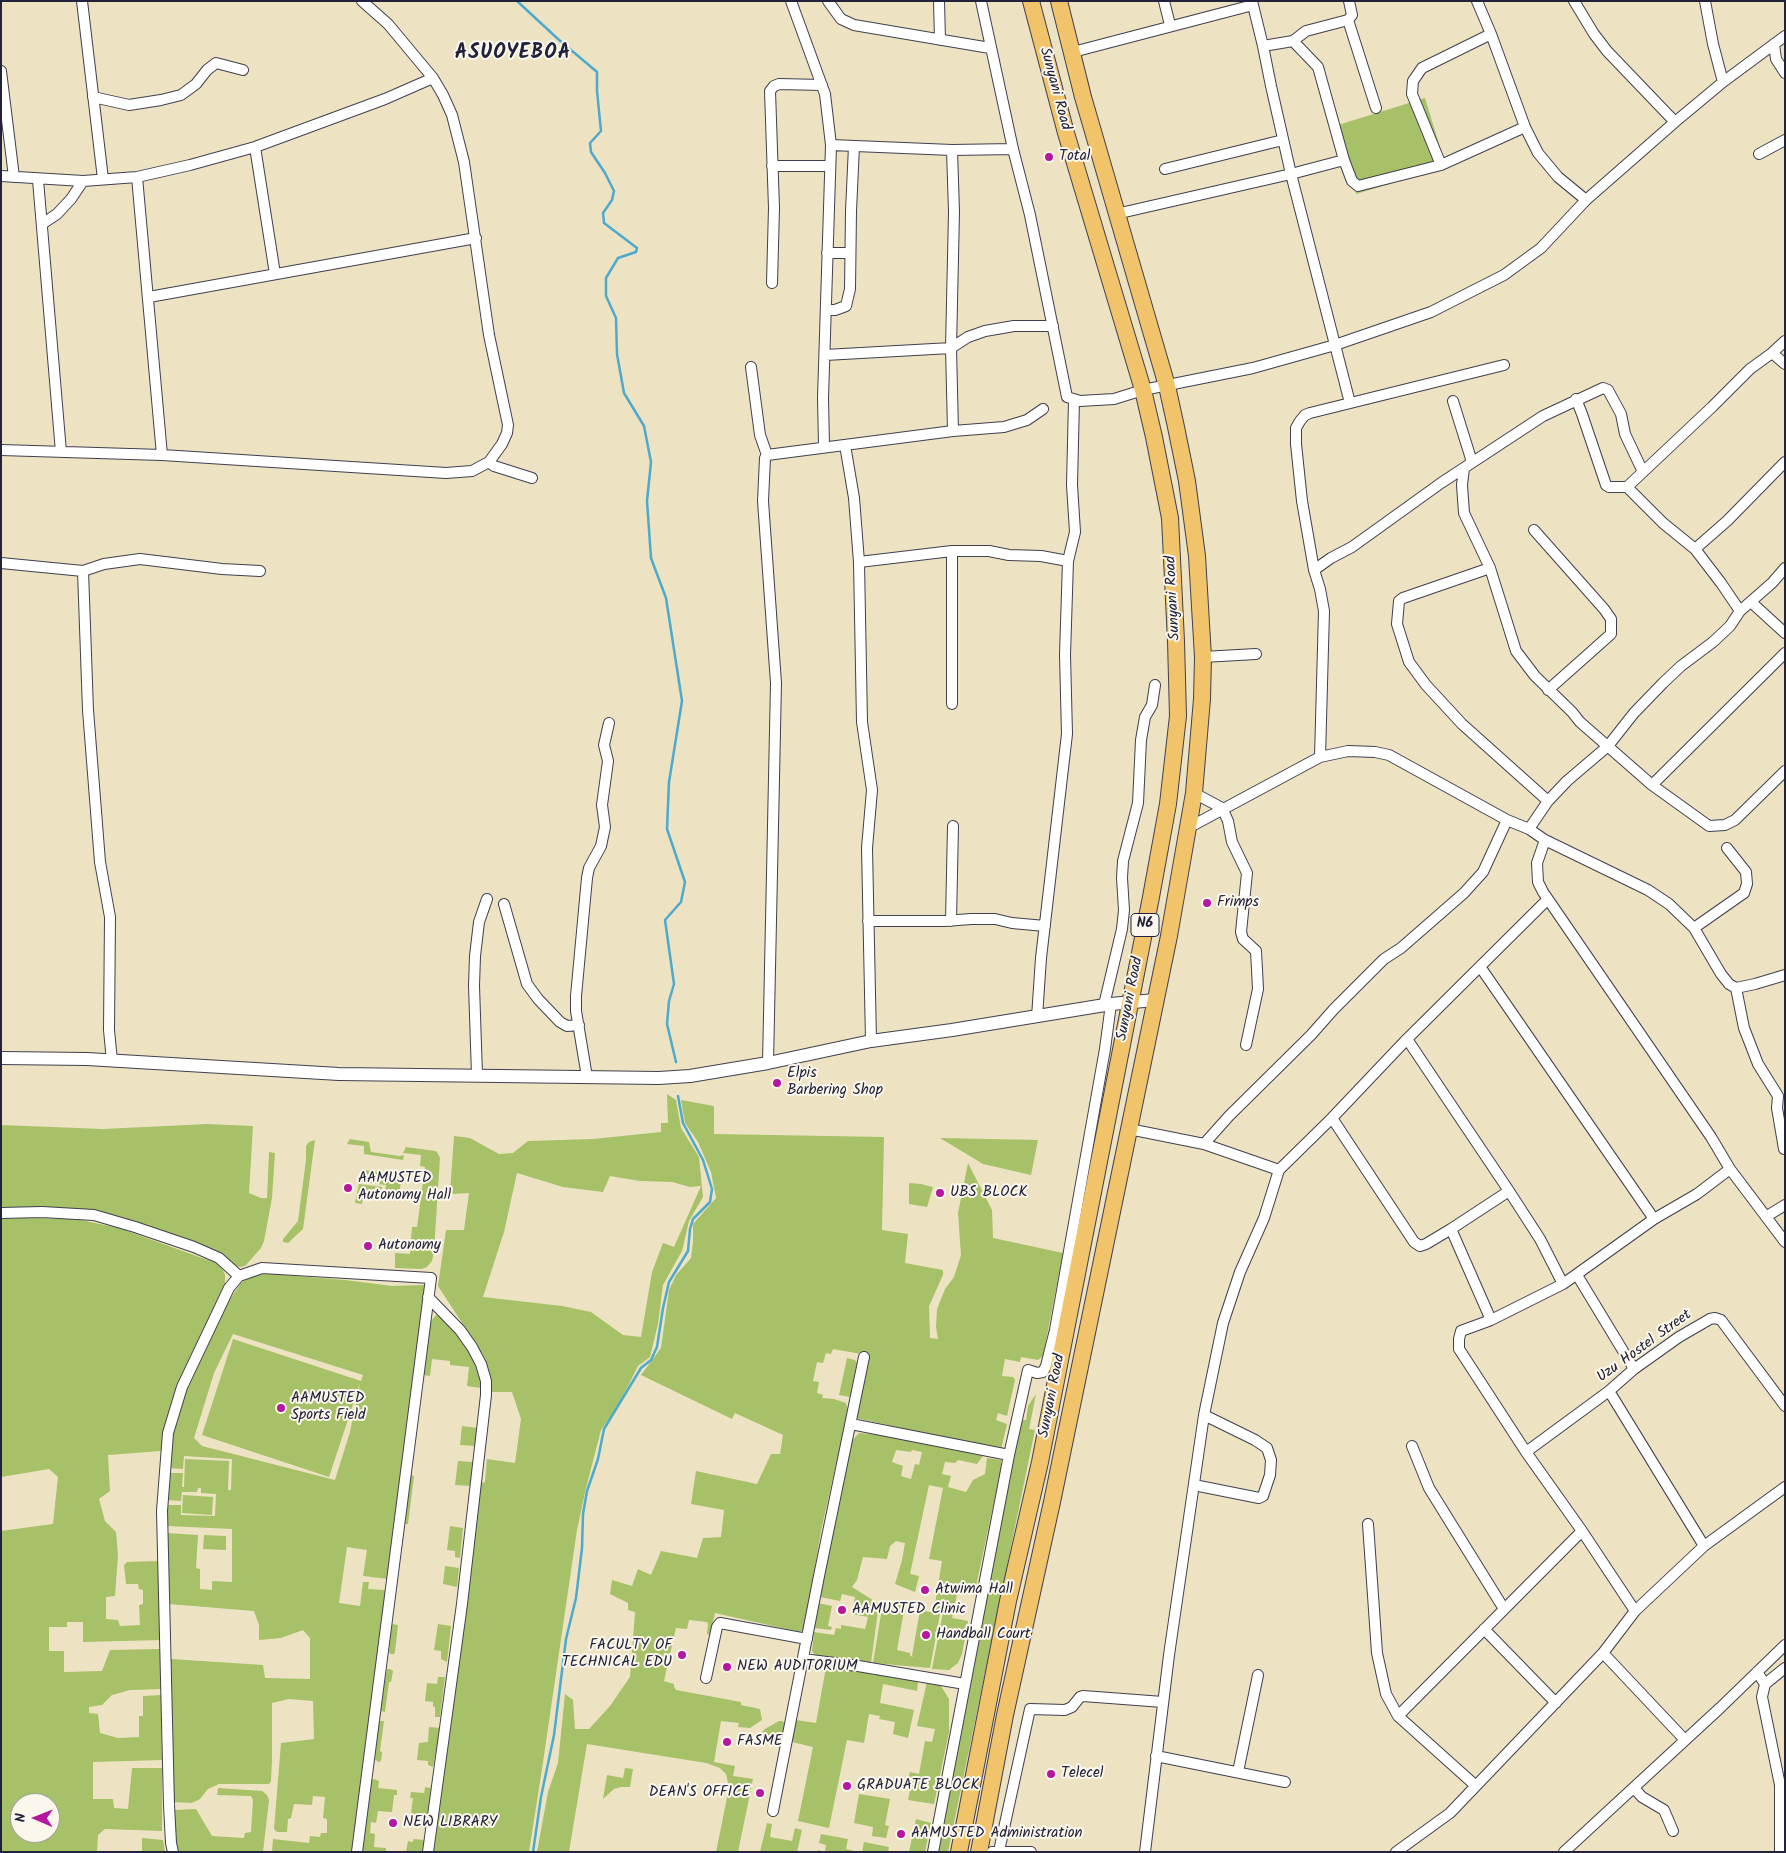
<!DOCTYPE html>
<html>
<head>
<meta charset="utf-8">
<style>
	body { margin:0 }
	#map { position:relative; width:1786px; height:1853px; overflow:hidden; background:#ede3c3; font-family:Kalam,sans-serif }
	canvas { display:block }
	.frame { position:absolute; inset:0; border:2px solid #22223b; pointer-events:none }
	.north { position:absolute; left:10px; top:1793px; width:50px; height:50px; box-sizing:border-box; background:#fbf7ec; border:1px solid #a4a2a5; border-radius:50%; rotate:271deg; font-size:14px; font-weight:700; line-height:20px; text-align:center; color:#22223b }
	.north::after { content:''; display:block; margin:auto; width:18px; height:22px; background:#b5179e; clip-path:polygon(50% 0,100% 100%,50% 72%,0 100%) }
</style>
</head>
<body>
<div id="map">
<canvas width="1786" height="1853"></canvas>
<div class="frame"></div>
<div class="north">N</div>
</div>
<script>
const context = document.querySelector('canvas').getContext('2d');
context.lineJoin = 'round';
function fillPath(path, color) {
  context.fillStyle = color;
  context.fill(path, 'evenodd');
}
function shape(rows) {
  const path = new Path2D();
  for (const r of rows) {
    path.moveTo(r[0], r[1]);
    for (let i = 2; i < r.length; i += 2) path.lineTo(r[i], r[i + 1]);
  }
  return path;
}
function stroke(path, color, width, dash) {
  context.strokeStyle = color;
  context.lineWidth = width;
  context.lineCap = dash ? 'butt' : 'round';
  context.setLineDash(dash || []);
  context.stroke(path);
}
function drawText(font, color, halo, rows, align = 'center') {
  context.font = font + ' Kalam,sans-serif';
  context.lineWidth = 4;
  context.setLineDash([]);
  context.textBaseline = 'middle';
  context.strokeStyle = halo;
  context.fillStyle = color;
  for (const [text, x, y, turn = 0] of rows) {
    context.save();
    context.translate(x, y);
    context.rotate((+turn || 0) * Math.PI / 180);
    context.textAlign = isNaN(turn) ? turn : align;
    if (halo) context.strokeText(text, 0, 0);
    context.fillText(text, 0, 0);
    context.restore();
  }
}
fillPath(shape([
	[1425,98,1446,167,1356,194,1338,125],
	[667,1094,676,1100,681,1128,699,1157,703,1197,689,1221,682,1251,663,1285,658,1324,650,1357,638,1366,619,1404,601,1430,586,1488,577,1530,542,1769,529,1852,434,1851,481,1483,485,1482,487,1459,515,1463,521,1419,512,1392,492,1392,485,1358,438,1286,446,1230,464,1230,469,1193,454,1194,450,1192,454,1136,470,1138,499,1154,513,1153,528,1141,593,1139,661,1132,661,1123,668,1123],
	[517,1173,563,1187,603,1192,610,1176,640,1181,672,1182,690,1187,701,1186,674,1247,663,1243,652,1272,641,1337,623,1335,591,1312,562,1306,483,1297,504,1232],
	[681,1100,714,1106,714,1134,884,1137,882,1230,908,1234,905,1263,943,1270,943,1275,929,1306,930,1338,938,1339,936,1327,937,1309,945,1289,954,1277,961,1255,958,1213,968,1163,992,1210,993,1238,1063,1253,1043,1356,1038,1360,1021,1357,1020,1362,1005,1359,1002,1376,1013,1377,1015,1380,1007,1416,998,1413,996,1420,1007,1424,1001,1450,856,1418,867,1355,833,1349,831,1354,826,1353,823,1363,817,1362,813,1381,819,1382,817,1393,823,1395,822,1398,834,1399,846,1403,848,1410,821,1531,804,1629,800,1632,715,1613,710,1635,707,1634,708,1624,707,1622,689,1620,687,1629,676,1628,664,1681,674,1684,674,1687,676,1690,741,1702,741,1705,760,1709,762,1720,750,1728,738,1727,739,1723,721,1721,714,1762,735,1766,733,1776,753,1779,738,1852,716,1852,729,1788,726,1774,720,1768,706,1763,587,1744,569,1852,537,1852,548,1792,558,1763,565,1694,573,1700,575,1729,589,1729,610,1706,630,1677,635,1612,628,1610,628,1603,610,1594,612,1580,632,1586,638,1569,651,1575,661,1551,697,1558,703,1538,721,1537,724,1510,691,1504,696,1471,757,1484,771,1454,780,1454,783,1435,735,1413,732,1419,641,1375,661,1348,669,1290,676,1275,691,1258,693,1242,693,1224,716,1198,711,1172,698,1142,685,1123],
	[207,1124,253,1126,249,1193,261,1198,267,1198,269,1152,275,1153,272,1198,264,1241,261,1248,246,1265,242,1267,234,1266,93,1213,1,1210,1,1125,103,1129],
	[940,1138,1038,1140,1031,1175,983,1164],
	[350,1139,369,1142,371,1152,400,1156,404,1155,403,1160,364,1154,364,1146,347,1144],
	[315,1140,303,1229,288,1243,283,1242,283,1239,298,1221,306,1160,306,1146,309,1142],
	[406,1147,435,1151,437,1152,440,1158,434,1251,432,1261,427,1267,422,1269,395,1268,395,1253,410,1254,412,1227,417,1227,425,1167,420,1166,421,1155,403,1153],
	[365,1170,402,1175,399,1195,385,1193,386,1185,363,1182],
	[909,1183,921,1184,933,1187,927,1207,909,1204],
	[359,1184,382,1187,381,1193,364,1191,362,1204,355,1203],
	[25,1218,76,1219,119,1228,216,1263,223,1270,225,1275,225,1284,221,1294,172,1405,161,1451,108,1455,110,1491,99,1499,105,1521,116,1532,118,1555,115,1596,106,1597,106,1619,118,1620,120,1626,140,1625,139,1605,143,1604,143,1590,139,1589,138,1584,126,1584,124,1565,127,1562,159,1561,162,1640,83,1642,83,1622,67,1622,67,1627,49,1627,49,1651,64,1651,64,1672,102,1671,110,1650,161,1649,162,1689,130,1690,112,1695,102,1705,89,1707,89,1713,98,1714,100,1733,118,1738,139,1737,139,1716,143,1716,143,1696,161,1695,162,1760,93,1762,93,1799,113,1799,114,1808,128,1809,132,1768,162,1768,162,1831,105,1829,98,1835,97,1852,1,1852,1,1531,53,1524,58,1477,49,1469,1,1477,1,1219],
	[20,1803,50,1803,50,1833,20,1833],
	[272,1274,345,1280,392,1286,425,1285,388,1579,363,1576,367,1550,347,1547,339,1603,360,1606,363,1582,369,1582,368,1589,386,1590,352,1852,272,1852,273,1839,309,1843,310,1836,320,1837,321,1833,327,1833,327,1819,323,1818,325,1797,313,1796,312,1805,294,1804,291,1818,288,1819,287,1832,277,1832,274,1829,281,1743,314,1739,313,1701,289,1699,272,1703,272,1760,271,1781,269,1784,219,1784,208,1789,200,1799,192,1803,173,1802,171,1659,263,1665,265,1678,310,1679,310,1638,303,1630,281,1638,259,1640,259,1625,254,1611,169,1604,167,1533,198,1535,196,1568,200,1569,200,1589,212,1590,212,1581,232,1582,232,1529,167,1526,166,1505,181,1505,181,1515,215,1516,216,1494,201,1493,201,1488,198,1488,197,1492,182,1492,181,1501,166,1500,167,1473,183,1473,182,1487,184,1487,185,1459,229,1461,228,1490,231,1490,232,1459,184,1456,183,1469,167,1468,168,1441,183,1396,223,1309,241,1283,252,1275],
	[233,1334,363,1375,361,1381,233,1339,202,1435,329,1477,360,1383,350,1432,335,1480,202,1446,194,1438,214,1373],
	[438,1315,443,1316,466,1346,473,1359,481,1382,481,1388,467,1386,469,1367,450,1365,450,1361,432,1359,430,1376,423,1375,430,1323,435,1316],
	[847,1358,855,1360,857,1363,850,1397,839,1395],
	[1036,1394,1029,1429,1035,1430,948,1852,936,1852,1020,1420,1026,1420,1028,1406],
	[462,1426,477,1428,475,1446,460,1445],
	[859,1433,886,1436,983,1456,977,1464,958,1460,955,1463,945,1462,942,1474,951,1476,948,1487,966,1492,973,1480,985,1474,987,1458,1001,1460,1001,1468,976,1587,959,1585,952,1618,968,1621,962,1654,958,1663,949,1670,932,1669,943,1612,934,1610,942,1561,929,1559,943,1488,929,1485,910,1574,919,1576,915,1592,895,1584,902,1560,905,1543,896,1541,890,1546,887,1559,863,1557,857,1580,852,1587,879,1604,871,1663,815,1655,812,1651,814,1632,834,1635,836,1628,841,1629,841,1625,865,1629,868,1617,852,1614,855,1597,842,1594,840,1601,820,1597,852,1441],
	[896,1450,911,1452,912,1450,922,1452,919,1465,915,1464,911,1479,901,1476,903,1466,892,1462],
	[458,1461,473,1462,471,1486,455,1485],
	[411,1475,414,1476,408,1524,405,1524],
	[183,1495,213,1497,212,1515,182,1513],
	[450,1526,463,1528,460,1558,455,1557,455,1551,447,1550],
	[204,1535,226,1536,226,1550,203,1549],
	[445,1566,459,1568,457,1587,443,1584],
	[883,1602,905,1605,897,1650,910,1653,910,1656,915,1657,912,1656,920,1610,940,1614,930,1668,873,1663],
	[818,1603,832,1606,828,1626,832,1627,831,1630,814,1628],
	[392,1624,398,1625,395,1652,394,1654,390,1654,389,1651],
	[438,1624,451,1626,447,1662,441,1659,441,1651,434,1650],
	[826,1667,915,1678,918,1683,917,1691,883,1684,880,1703,914,1710,908,1738,893,1734,895,1722,879,1719,880,1716,869,1714,864,1743,847,1740,829,1828,798,1821,813,1747,792,1742,796,1720,816,1723],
	[387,1669,390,1669,393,1671,391,1682,389,1682,385,1712,380,1711],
	[438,1677,445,1677,440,1717,435,1717,435,1707,433,1706,433,1702,425,1701,427,1683,437,1684],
	[927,1682,936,1683,941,1686,949,1699,949,1732,934,1804,908,1800,912,1781,908,1779,910,1772,919,1774,925,1741,932,1742,935,1729,917,1726],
	[379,1721,384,1721,380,1751,382,1752,381,1761,378,1762,375,1759],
	[779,1721,782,1721,786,1724,783,1740,761,1733,765,1729],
	[429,1727,440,1728,433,1767,428,1765,428,1761,417,1760,419,1743,428,1742],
	[625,1768,633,1769,630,1787,621,1787,614,1789,603,1799,607,1775,623,1778],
	[374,1779,379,1781,378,1788,397,1790,397,1795,394,1795,392,1812,378,1811,376,1823,371,1822,370,1833,375,1834,374,1847,386,1848,386,1852,362,1852,372,1780],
	[425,1787,431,1788,425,1829,422,1827,413,1826,414,1822,410,1821,413,1798,410,1798,411,1792,424,1793],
	[218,1788,262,1791,267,1795,269,1800,263,1852,177,1852,173,1810,196,1809,212,1836,244,1838,245,1833,251,1832,253,1800,251,1796,217,1795],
	[859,1794,890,1799,885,1825,889,1826,886,1838,872,1836,873,1827,854,1823],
	[916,1819,931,1823,925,1852,909,1852],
	[767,1823,772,1824,770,1837,792,1841,795,1828,802,1830,797,1852,760,1852],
	[821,1834,848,1839,846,1849,859,1852,818,1852,818,1850,825,1852,826,1845,819,1843],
	[142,1838,163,1840,165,1852,142,1852],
	[413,1839,424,1840,422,1852,406,1852,408,1841,413,1842],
	[864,1842,889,1847,888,1852,862,1852]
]), '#a6c167');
stroke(shape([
	[517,1,558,39,597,72,597,91,601,131,590,143,591,152,605,173,614,191,612,200,603,213,604,223,637,248,636,252,618,258,606,278,606,296,616,318,617,354,624,393,644,426,651,462,647,501,651,558,666,598,682,701,669,782,667,829,685,882,681,902,665,920,674,984,669,1001,667,1024,676,1062],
	[533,1852,541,1797,554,1735,566,1639,576,1598,582,1548,583,1514,587,1491,598,1459,604,1429,641,1368,651,1360,657,1347,663,1308,669,1282,688,1251,690,1229,693,1219,710,1202,712,1189,703,1160,683,1123,678,1096]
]), '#4daacc', 2.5);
const minor = shape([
	[82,1,103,179],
	[791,1,825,94,831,145,823,398,824,446],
	[828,1,841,19,854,25,990,48],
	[939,1,940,40],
	[981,1,1013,149,1030,215,1067,397,1080,401,1114,399,1143,390,1253,368,1335,345,1431,312,1504,275,1541,248,1586,200,1675,122,1723,82,1785,36],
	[1164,1,1170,25],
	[1252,1,1263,46,1271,86,1291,174,1350,403],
	[1477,1,1491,34,1525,127,1538,153,1558,177,1586,200],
	[1574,1,1594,34,1607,51,1675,122],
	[1705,1,1713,44,1723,82],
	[1348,20,1376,108],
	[1293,41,1306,31,1348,20,1352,15,1349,1],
	[1774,44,1776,59,1785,73],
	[1263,46,1293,41,1318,67,1344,160,1352,181,1358,186,1441,165,1525,127],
	[1073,52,1253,5],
	[1,71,14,177],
	[93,97,129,105,161,100,181,95,196,84,207,70,216,63,243,70],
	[831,145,952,150,1013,149],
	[255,147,275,274],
	[952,150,954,212,951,348,953,431],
	[1759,154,1785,140],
	[1441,165,1412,94,1413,81,1422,68,1491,34],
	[772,166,830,166],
	[1165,169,1283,140],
	[1,176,83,181,137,177,190,165,255,147,385,99,433,78],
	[137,177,162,455],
	[38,180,61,452],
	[1116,214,1291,174,1344,160],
	[42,224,57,214,71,199,83,181],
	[827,253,850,253],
	[772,283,774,208,770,91,774,86,779,84,822,85],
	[149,297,476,238],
	[826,310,835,310,846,306,850,289,851,211,854,146],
	[1772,353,1785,364],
	[825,355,951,348,968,337,985,331,1014,326,1053,326],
	[751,367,760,435,767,455,765,458,763,501,776,683,768,1063],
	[1576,399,1582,414,1606,485,1609,487,1627,487,1712,407,1750,369,1772,353,1785,341],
	[1453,401,1472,462],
	[845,445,854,498,859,562,862,722,872,790,867,848,871,1041],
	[1,450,162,455,446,473,472,471,489,462,502,444,507,433,508,425,489,335,464,162,452,115,443,95,433,78,388,24,362,1],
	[767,455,953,431,1004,427,1027,420,1043,409],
	[489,462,494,466,532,478],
	[1464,468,1462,485,1464,513,1490,568,1516,651,1535,676,1572,712,1580,722,1652,785,1709,826,1725,825,1735,820,1785,771],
	[1627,487,1663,523,1695,549,1721,583,1740,611],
	[1534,530,1604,609,1611,619,1611,634,1548,690],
	[1695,549,1727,521,1785,462],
	[952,551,952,704],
	[859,562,952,551,989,551,1009,555,1041,556,1068,561],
	[1,563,83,571,88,710,100,862,110,917,109,1030,112,1061],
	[1490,568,1403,598,1399,601,1397,624,1409,662,1426,685,1462,724,1548,801],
	[1314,570,1331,558,1352,547,1441,483,1543,416,1603,388,1608,390,1621,414,1625,434,1643,472],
	[83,571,104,564,140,559,222,569,260,571],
	[1751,602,1785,633],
	[1203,657,1256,654],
	[1320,757,1324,611,1320,589,1314,570,1302,501,1296,444,1296,428,1300,421,1305,415,1310,413,1504,365],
	[1652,785,1785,653],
	[1194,793,1222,808,1228,821,1232,842,1247,873,1241,932,1243,939,1256,951,1258,989,1246,1045],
	[1188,828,1320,757,1348,751,1375,752,1389,755,1507,820,1529,829,1545,840,1648,890,1669,904,1694,928,1721,974,1729,984,1736,988,1755,984,1785,975],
	[1529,829,1548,801,1567,781,1608,746,1634,713,1663,683,1681,666,1713,642,1730,626,1740,611,1772,583,1785,568],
	[1545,840,1537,863,1538,882,1543,892,1711,1137,1730,1169,1785,1242],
	[504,904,527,984,538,999,560,1022,567,1026,579,1025],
	[868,921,945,921,971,919,995,919,1012,923,1045,926],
	[951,921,953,826],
	[1694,928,1744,893,1747,884,1746,872,1727,848],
	[1481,968,1654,1219],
	[1736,988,1744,1028,1758,1064,1778,1096,1777,1108,1784,1149],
	[1104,1005,1122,929,1124,910,1122,878,1123,861,1138,803,1141,740,1145,717,1152,705,1155,685],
	[1037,1017,1041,958,1067,734,1065,655,1068,561,1075,532,1072,485,1074,400],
	[1407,1039,1509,1191,1540,1239,1563,1284],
	[477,1075,474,986,475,956,479,922,487,899],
	[587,1077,576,1011,576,996,587,878,589,868,601,846,605,827,602,805,608,761,604,745,609,723],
	[1332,1118,1414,1242,1420,1246,1426,1244,1451,1229,1509,1191],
	[1129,1129,1204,1144,1279,1170],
	[1204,1144,1229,1116,1311,1035,1334,1009,1384,959,1401,948,1464,893,1483,872,1507,820],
	[1,1213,42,1212,94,1215,135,1227,194,1247,219,1258,239,1276,229,1288,182,1387,168,1433,162,1511,169,1805,171,1843,173,1852],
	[1767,1216,1785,1205],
	[1451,1229,1491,1320],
	[1577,1275,1634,1369],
	[239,1276,262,1268,431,1278,357,1852],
	[1609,1391,1704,1546],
	[851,1424,1009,1455],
	[1412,1446,1429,1488,1504,1609],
	[1526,1452,1609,1391,1634,1369,1679,1337,1710,1319,1715,1318,1721,1320,1785,1406],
	[1194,1485,1259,1498,1263,1496,1270,1475,1271,1460,1267,1448,1255,1440,1204,1415],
	[1368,1524,1377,1653,1386,1694,1398,1716,1476,1786],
	[1635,1611,1582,1531,1526,1452,1459,1349,1459,1339,1461,1331,1491,1320,1563,1284,1654,1219,1697,1194,1730,1169],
	[1484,1629,1556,1703],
	[1603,1653,1685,1740],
	[803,1659,858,1666,965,1684],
	[1757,1672,1765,1684,1762,1697,1780,1785,1780,1852],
	[706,1678,717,1627,720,1623,807,1639],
	[1765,1684,1785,1668],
	[1398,1716,1582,1531],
	[1156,1756,1285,1782],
	[1238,1772,1258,1675],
	[1634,1788,1642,1797,1664,1810,1673,1831],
	[773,1811,819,1576,864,1357],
	[999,1851,1030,1709,1065,1710,1072,1707,1080,1697,1083,1696,1163,1702],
	[428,1852,462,1604,486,1395,486,1381,481,1364,472,1347,460,1330,428,1297],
	[933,1852,1009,1455,1028,1370,1037,1373,1043,1372,1046,1366,1055,1330,1105,1049,1111,1004],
	[992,1852,1031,1852],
	[1145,1852,1169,1655,1204,1415,1223,1323,1240,1272,1264,1218,1279,1170,1332,1118,1407,1039,1547,900],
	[1396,1852,1450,1813,1603,1653,1635,1611,1704,1546,1785,1487],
	[1564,1852,1720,1708,1785,1645]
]);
const tertiary = shape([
	[1,1058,87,1059,339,1074,659,1078,690,1076,768,1063,871,1041,952,1030,1111,1004,1155,1000]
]);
const primary = shape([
	[959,1852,1008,1601,1040,1462,1151,897,1168,804,1178,716,1176,641,1170,518,1154,437,1143,390,1066,133,1031,1],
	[979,1852,1005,1715,1052,1502,1169,936,1194,793,1202,699,1203,657,1197,556,1187,481,1176,427,1167,386,1083,97,1059,1]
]);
stroke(minor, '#403f4f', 12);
stroke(tertiary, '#403f4f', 14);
stroke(primary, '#403f4f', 18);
stroke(minor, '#fff', 10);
stroke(tertiary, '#fff', 12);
stroke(primary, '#f1c36a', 16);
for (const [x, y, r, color] of [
	[1049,157,5,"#b5179e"],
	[1207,903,5,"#b5179e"],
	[777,1083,5,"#b5179e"],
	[348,1188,5,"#b5179e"],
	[940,1193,5,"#b5179e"],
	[368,1246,5,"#b5179e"],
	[281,1408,5,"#b5179e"],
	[925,1590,5,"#b5179e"],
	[842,1610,5,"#b5179e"],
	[926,1635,5,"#b5179e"],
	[682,1655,5,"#b5179e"],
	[727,1667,5,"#b5179e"],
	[727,1742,5,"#b5179e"],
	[1051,1774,5,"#b5179e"],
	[847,1786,5,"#b5179e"],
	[760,1793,5,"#b5179e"],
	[393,1823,5,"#b5179e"],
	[901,1834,5,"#b5179e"]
]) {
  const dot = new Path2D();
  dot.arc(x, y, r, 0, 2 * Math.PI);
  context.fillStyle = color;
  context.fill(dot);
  stroke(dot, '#fbf7ec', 2);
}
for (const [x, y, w] of [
	[1145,925,28]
]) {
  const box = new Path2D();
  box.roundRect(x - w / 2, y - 11.5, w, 23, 4);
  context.fillStyle = '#fbf7ec';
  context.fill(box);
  stroke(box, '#22223b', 1);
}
drawText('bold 14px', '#22223b', null, [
	["N6",1145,925]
]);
drawText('15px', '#22223b', '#fbf7ec', [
	["Sunyani Road",1054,89,75],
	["Sunyani Road",1174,598,-93],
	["Sunyani Road",1131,999,-79],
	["Uzu Hostel Street",1645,1347,-36],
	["Sunyani Road",1053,1396,-79]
]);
drawText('15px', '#22223b', '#fbf7ec', [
	["Total",1059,157],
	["Frimps",1217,903],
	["Elpis",787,1074],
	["Barbering Shop",787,1091],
	["AAMUSTED",358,1179],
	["Autonomy Hall",358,1196],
	["UBS BLOCK",950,1193],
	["Autonomy",378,1246],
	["AAMUSTED",291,1399],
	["Sports Field",291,1416],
	["Atwima Hall",935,1590],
	["AAMUSTED Clinic",852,1610],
	["Handball Court",936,1635],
	["FACULTY OF",672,1646,"right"],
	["TECHNICAL EDU",672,1663,"right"],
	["NEW AUDITORIUM",737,1667],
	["FASME",737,1742],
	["Telecel",1061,1774],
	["GRADUATE BLOCK",857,1786],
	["DEAN'S OFFICE",750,1793,"right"],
	["NEW LIBRARY",403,1823],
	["AAMUSTED Administration",911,1834]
], 'left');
context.letterSpacing = '1px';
drawText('bold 20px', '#22223b', '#fbf7ec', [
	["ASUOYEBOA",513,55]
]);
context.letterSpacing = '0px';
</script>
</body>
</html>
